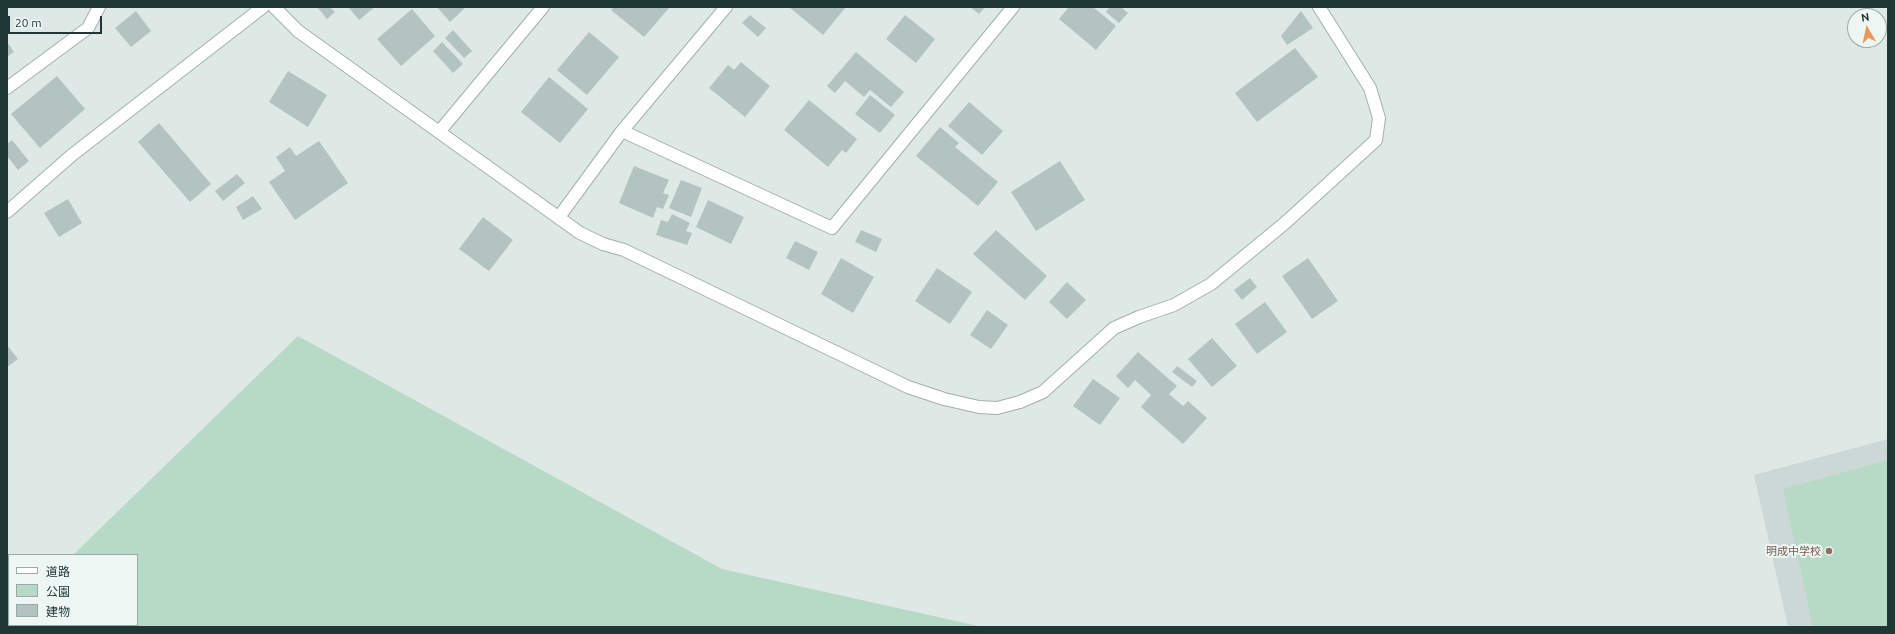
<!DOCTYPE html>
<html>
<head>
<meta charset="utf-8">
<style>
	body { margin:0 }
	#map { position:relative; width:1895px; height:634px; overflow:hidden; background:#dee9e6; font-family:Ubuntu,"Noto Sans JP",sans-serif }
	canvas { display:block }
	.frame { position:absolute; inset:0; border:8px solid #203835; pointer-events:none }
	.legend { position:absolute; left:8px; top:554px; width:130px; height:72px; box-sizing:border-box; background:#eef6f3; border:1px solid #9caaa7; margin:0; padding:5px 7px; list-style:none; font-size:12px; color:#203835 }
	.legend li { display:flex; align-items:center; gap:8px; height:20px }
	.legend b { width:20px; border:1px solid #9caaa7 }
	.north { position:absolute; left:1847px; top:8px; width:40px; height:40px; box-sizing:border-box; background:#eef6f3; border:1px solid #9caaa7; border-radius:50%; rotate:351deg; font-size:11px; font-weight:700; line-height:16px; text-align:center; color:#203835 }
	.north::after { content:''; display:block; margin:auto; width:14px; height:18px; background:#ed9658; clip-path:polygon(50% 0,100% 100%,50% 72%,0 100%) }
	.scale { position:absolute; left:8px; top:16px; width:94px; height:18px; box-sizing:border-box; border:2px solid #203835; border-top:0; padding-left:5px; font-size:12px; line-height:14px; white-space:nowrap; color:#203835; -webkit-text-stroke:3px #eef6f3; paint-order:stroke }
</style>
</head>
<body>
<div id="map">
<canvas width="1895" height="634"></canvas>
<div class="frame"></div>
<ul class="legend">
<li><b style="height:5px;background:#fff"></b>道路</li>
<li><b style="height:11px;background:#b7dac6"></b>公園</li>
<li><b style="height:11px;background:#b3c3bf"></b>建物</li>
</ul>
<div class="north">N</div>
<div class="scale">20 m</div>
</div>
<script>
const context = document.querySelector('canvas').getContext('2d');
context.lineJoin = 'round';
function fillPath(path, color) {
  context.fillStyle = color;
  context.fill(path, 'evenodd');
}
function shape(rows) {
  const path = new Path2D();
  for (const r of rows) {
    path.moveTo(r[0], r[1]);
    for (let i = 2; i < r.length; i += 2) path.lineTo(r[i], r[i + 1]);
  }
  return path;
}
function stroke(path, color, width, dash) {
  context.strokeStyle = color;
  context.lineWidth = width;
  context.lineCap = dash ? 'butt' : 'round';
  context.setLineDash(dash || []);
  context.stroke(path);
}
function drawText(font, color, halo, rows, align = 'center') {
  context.font = font + ' Ubuntu,"Noto Sans JP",sans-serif';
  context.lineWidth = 4;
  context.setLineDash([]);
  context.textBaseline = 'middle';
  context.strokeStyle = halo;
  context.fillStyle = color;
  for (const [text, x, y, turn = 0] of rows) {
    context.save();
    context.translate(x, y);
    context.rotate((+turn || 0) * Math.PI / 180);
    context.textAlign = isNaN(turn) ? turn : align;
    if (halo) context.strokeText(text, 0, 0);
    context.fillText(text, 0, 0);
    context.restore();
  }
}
fillPath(shape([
	[1888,439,1888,627,1788,627,1754,475]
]), '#ccd8d5');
fillPath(shape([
	[298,336,722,569,983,627,13,627,14,625,137,625,137,555,73,555],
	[1888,460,1888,627,1813,627,1783,489]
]), '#b7dac6');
fillPath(shape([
	[317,7,330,7,335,12,327,19],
	[348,7,375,7,359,20],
	[437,7,466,7,450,22],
	[614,7,667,7,669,8,644,37,611,10],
	[789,7,846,7,823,35],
	[970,7,985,7,979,14],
	[1069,7,1093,7,1116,26,1096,50,1059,19],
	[1110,7,1121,7,1128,13,1119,23,1106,12],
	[412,9,435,36,401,66,377,39],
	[136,11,151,31,131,47,115,28],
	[1301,11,1313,28,1287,45,1281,36],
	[750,15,766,28,758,37,742,23],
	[905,15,935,39,916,63,886,39],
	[453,30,472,51,464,58,445,38],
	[589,32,619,57,587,95,557,70],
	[7,42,14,52,7,57],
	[442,42,463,64,453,73,433,51],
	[1295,48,1318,77,1257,122,1235,93],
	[856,52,904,92,891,107,870,90,864,97,845,81,835,93,827,86],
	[741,62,770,86,745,117,709,88,728,65,734,70],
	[288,71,327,95,308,127,269,102],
	[57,76,85,109,40,148,11,114],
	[549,77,588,109,560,143,521,112],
	[870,95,895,115,880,133,855,114],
	[809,100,857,139,846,153,842,150,828,167,784,130],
	[969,102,1003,131,982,155,948,126],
	[159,123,211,184,190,202,138,142],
	[940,127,959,143,955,147,998,182,978,206,916,156],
	[12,140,29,161,18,170,7,156,7,144],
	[319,141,348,183,295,220,269,182,285,171,276,157,290,147,296,156],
	[1060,161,1085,200,1036,231,1011,192],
	[634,166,669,180,663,193,669,195,663,209,657,207,653,218,619,203],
	[237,174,245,183,223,201,215,191],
	[681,180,702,188,691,217,669,208],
	[253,196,262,209,243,220,236,207],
	[68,199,82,223,59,237,44,213],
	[708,200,744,217,731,244,696,227],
	[672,214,690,223,686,231,692,233,687,245,656,235,661,220,668,222],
	[483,217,513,240,489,271,459,249],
	[861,230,882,239,876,252,855,242],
	[996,230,1047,276,1025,300,973,254],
	[795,241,818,252,809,270,786,258],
	[841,258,874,277,853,313,821,294],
	[1308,258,1338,301,1312,319,1282,276],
	[937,268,972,292,950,324,915,301],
	[1250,278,1257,287,1242,300,1234,290],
	[1067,282,1086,300,1067,319,1049,302],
	[1265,302,1287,332,1257,354,1235,324],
	[987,310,1008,325,991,349,970,335],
	[1212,338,1237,366,1212,387,1188,359],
	[7,345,18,359,7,367],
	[1138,352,1177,386,1169,394,1183,406,1188,401,1207,418,1183,444,1141,407,1151,395,1135,380,1128,388,1116,376],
	[1177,366,1197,381,1192,387,1172,372],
	[1093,379,1120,398,1100,425,1073,406]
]), '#b3c3bf');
const street = shape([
	[274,7,298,31,580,233,603,244,624,250,908,387,944,399,979,407,997,408,1020,402,1043,392,1114,328,1139,317,1174,305,1211,284,1285,223,1376,140,1379,118,1370,88,1319,7],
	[7,88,88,28,99,7],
	[622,131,832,228,1013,7],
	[439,132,543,7],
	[7,212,72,155,263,7],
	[559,217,622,131,726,7]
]);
stroke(street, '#a1b0ad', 14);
stroke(street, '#fff', 12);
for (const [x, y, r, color] of [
	[1829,551,4,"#8d6e63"]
]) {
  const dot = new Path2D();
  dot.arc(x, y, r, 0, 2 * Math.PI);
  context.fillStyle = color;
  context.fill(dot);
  stroke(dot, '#eef6f3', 1.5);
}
drawText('11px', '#785e54', '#eef6f3', [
	["明成中学校",1821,551]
], 'right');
</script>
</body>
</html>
